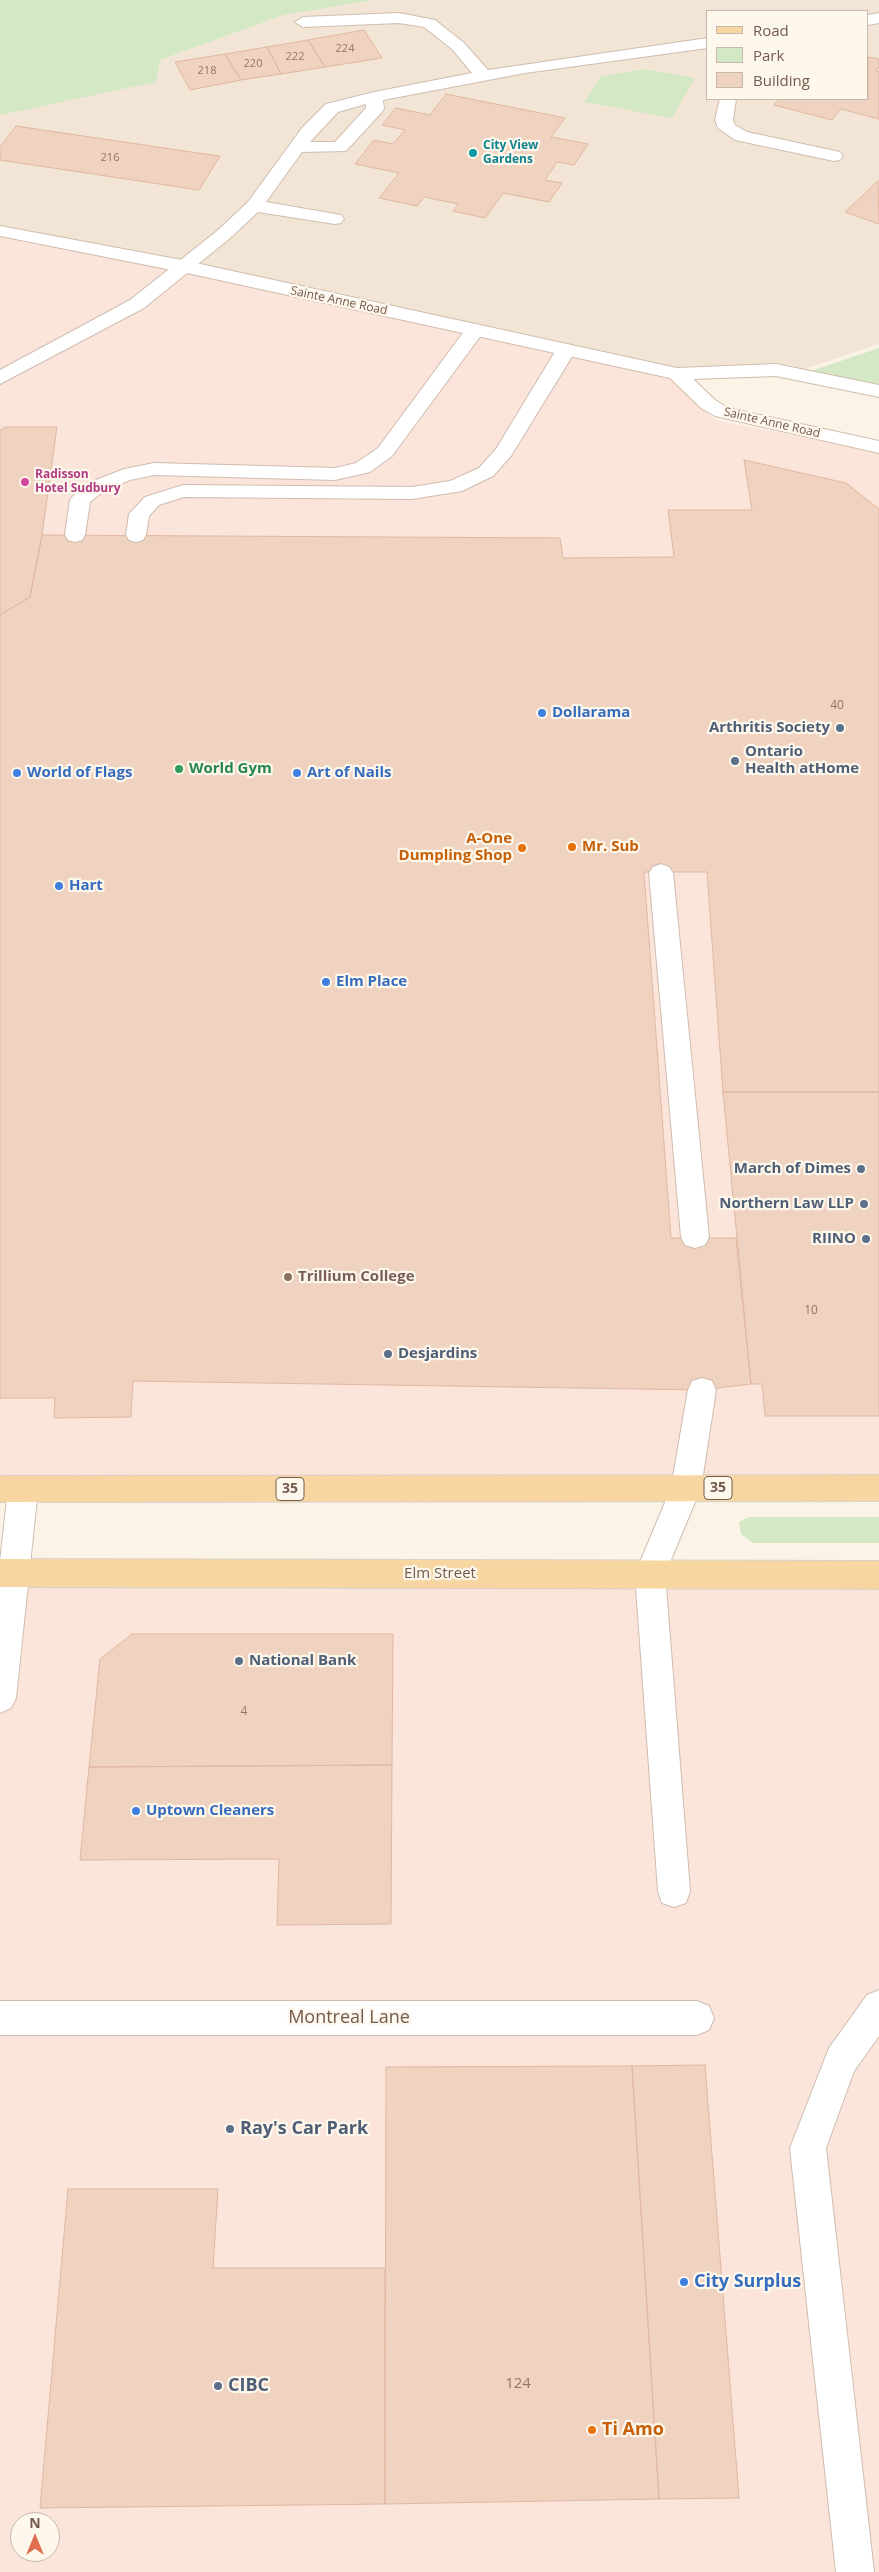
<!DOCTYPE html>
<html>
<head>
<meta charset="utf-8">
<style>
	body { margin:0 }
	#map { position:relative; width:879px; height:2572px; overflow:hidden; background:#fbf3e6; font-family:"Open Sans",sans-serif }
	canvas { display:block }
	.legend { position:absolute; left:706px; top:10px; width:162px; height:90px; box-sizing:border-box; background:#fef7ec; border:1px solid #c6b8ac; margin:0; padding:6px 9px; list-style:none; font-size:15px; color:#735a4c }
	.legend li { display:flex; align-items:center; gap:10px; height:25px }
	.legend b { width:25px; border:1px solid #c6b8ac }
	.north { position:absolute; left:10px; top:2512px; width:50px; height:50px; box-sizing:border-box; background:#fef7ec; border:1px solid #c6b8ac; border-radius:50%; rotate:0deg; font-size:14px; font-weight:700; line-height:20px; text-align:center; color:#735a4c }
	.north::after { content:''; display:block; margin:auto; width:18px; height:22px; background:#e06f51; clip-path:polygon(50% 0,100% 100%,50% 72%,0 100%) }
</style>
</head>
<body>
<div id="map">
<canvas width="879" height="2572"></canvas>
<ul class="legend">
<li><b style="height:6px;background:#f7d6a1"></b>Road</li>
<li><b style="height:14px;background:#d4e8c5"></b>Park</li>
<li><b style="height:14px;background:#efd2bf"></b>Building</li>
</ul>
<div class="north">N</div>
</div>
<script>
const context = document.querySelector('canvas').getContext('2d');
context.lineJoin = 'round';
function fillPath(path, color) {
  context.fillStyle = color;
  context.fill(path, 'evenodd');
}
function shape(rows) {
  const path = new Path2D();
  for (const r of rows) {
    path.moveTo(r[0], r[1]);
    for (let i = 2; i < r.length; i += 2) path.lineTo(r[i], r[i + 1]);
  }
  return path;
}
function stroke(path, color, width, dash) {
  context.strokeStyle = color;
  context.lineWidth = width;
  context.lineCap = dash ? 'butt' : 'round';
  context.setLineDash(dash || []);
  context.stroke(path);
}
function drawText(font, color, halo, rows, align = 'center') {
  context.font = font + ' "Open Sans",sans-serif';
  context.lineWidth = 4.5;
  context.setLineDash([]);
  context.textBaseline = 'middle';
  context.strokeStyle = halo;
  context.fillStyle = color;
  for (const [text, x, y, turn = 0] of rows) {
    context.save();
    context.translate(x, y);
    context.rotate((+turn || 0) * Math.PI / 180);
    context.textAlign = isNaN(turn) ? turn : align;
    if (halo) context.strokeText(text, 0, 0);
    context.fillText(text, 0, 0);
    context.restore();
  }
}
fillPath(shape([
	[374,0,879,0,879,344,796,372,679,373,0,229,0,115,2,113,156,82,160,60,284,15],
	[708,11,868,11,868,99,708,99]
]), '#f3e5d5');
fillPath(shape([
	[0,234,676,376,715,420,879,452,879,1478,0,1477],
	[0,1576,879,1579,879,2572,0,2572],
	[20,2522,50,2522,50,2552,20,2552]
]), '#fbe4da');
fillPath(shape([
	[0,0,374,0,284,15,160,60,156,82,0,115],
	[645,69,695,78,672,118,584,102,601,76],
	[879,348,879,389,805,373],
	[749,1517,879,1517,879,1543,753,1543,741,1534,739,1522]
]), '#d4e8c5');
const building = shape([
	[364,30,382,58,325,67,308,40,364,30],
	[308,40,325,67,281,74,267,47,308,40],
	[267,47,281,74,241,80,225,54,267,47],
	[225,54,241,80,190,90,175,62,225,54],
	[868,57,879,59,879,67,876,71,879,72,879,119,841,109,832,120,774,105,779,99,868,99,868,57],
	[446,94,565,118,551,137,588,144,574,165,557,162,545,180,562,183,549,202,503,193,485,218,453,211,458,204,424,197,417,206,379,198,399,173,355,164,374,140,393,144,405,130,382,125,396,108,430,115,446,94],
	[16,126,198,153,220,156,199,190,0,160,0,147,16,126],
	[878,181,879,224,845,212,878,181],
	[6,427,57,427,42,535,30,597,0,615,0,430,6,427],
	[744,460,846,483,879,509,879,1092,723,1092,707,872,644,872,671,1238,736,1238,751,1384,702,1390,133,1381,131,1417,54,1418,55,1398,0,1398,0,615,30,597,42,535,560,538,563,558,674,557,668,510,752,510,744,460],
	[723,1092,879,1092,879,1416,765,1416,762,1384,751,1384,723,1092],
	[132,1634,393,1634,392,1765,89,1767,100,1659,132,1634],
	[392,1765,391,1924,277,1925,279,1859,80,1860,89,1767,392,1765],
	[705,2065,739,2498,659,2499,632,2066,705,2065],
	[632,2066,659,2499,385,2504,386,2067,632,2066],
	[68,2189,218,2189,213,2268,385,2268,385,2504,40,2508,68,2189]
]);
fillPath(building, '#efd2bf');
stroke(building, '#e1b8a0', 1);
const lane = shape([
	[399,13,435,20,464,43,488,70,708,38,708,48,525,73,383,100,384,109,381,113,346,151,302,152,266,202,341,215,344,219,341,223,335,224,258,212,229,239,144,308,0,384,0,370,130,300,217,231,248,202,302,128,326,104,374,92,472,73,452,49,424,27,399,23,303,27,295,22,303,17,399,13],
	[366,104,366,108,335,142,310,142,338,112,366,104],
	[879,13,879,23,868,25,868,15,879,13],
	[720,99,736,99,733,120,735,125,747,132,840,152,843,156,840,160,834,161,735,140,718,128,715,120,720,99],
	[475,324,482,326,484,330,482,334,392,456,370,472,335,480,154,475,130,480,105,490,90,502,85,535,82,540,75,542,68,540,65,535,70,500,73,496,91,482,124,469,154,463,335,468,356,463,378,448,468,326,475,324],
	[566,344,573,346,576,350,511,456,493,476,462,491,412,499,184,497,159,505,149,516,146,535,143,540,136,542,129,540,126,535,129,514,145,497,183,485,412,487,450,481,479,468,496,449,556,350,559,346,566,344],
	[661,864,669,867,673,873,709,1237,705,1245,695,1248,685,1245,681,1237,649,873,653,867,661,864],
	[702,1378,712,1381,716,1390,701,1488,665,1574,690,1891,686,1903,674,1907,662,1903,658,1891,635,1574,671,1488,688,1390,692,1381,702,1378],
	[879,1990,879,2036,854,2071,826,2148,874,2572,836,2572,790,2148,829,2048,867,1995,879,1990],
	[0,2001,697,2001,709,2006,714,2018,709,2030,697,2035,0,2035,0,2001]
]);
const street = shape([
	[23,1476,33,1480,38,1489,16,1698,11,1708,0,1713,0,1562,8,1489,13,1480,23,1476]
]);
const secondary = shape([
	[0,226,182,260,677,368,776,364,879,385,879,397,776,376,693,379,715,400,728,408,879,441,879,453,715,416,701,408,670,378,182,272,0,236,0,226]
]);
const primary = shape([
	[879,1475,879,1501,0,1502,0,1476,879,1475],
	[0,1559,879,1561,879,1589,0,1587,0,1559]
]);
stroke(lane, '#cfbdb0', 2);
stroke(street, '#cfbdb0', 2);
stroke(secondary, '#d1bdad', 2);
stroke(primary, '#d8d1cd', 2);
fillPath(lane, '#fff');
fillPath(street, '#fff');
fillPath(secondary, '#fff');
fillPath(primary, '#f7d6a1');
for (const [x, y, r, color] of [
	[473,153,5,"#0f9aa8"],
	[25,482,5,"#d1479c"],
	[542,713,5,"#3f7fe0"],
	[840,728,5,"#5c6f8a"],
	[735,761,5,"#5c6f8a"],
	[179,769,5,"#2e9e5b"],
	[17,773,5,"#3f7fe0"],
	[297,773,5,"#3f7fe0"],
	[572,847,5,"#e8710a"],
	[522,848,5,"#e8710a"],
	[59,886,5,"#3f7fe0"],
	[326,982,5,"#3f7fe0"],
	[861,1169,5,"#5c6f8a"],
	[864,1204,5,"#5c6f8a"],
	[866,1239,5,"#5c6f8a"],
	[288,1277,5,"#8d6e63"],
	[388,1354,5,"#5c6f8a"],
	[239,1661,5,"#5c6f8a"],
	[136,1811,5,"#3f7fe0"],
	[230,2129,5,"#5c6f8a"],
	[684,2282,5,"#3f7fe0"],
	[218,2386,5,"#5c6f8a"],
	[592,2430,5,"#e8710a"]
]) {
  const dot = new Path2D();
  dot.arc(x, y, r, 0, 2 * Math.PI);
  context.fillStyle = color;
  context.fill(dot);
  stroke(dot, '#fef7ec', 2);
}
drawText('11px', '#927869', null, [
	["224",345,49],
	["222",295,57],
	["220",253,64],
	["218",207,71],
	["216",110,158]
]);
drawText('bold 12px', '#0d838f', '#fef7ec', [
	["City View",483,146],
	["Gardens",483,160]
], 'left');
drawText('12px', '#735a4c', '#fef7ec', [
	["Sainte Anne Road",339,301,12],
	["Sainte Anne Road",772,423,13]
]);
drawText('bold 12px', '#b23c85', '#fef7ec', [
	["Radisson",35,475],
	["Hotel Sudbury",35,489]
], 'left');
drawText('12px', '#927869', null, [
	["40",837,706],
	["10",811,1311],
	["4",244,1712]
]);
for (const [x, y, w] of [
	[718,1488,28],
	[290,1489,28]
]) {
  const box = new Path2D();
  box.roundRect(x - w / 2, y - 11.5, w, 23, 4);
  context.fillStyle = '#fef7ec';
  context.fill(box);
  stroke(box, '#735a4c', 1);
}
drawText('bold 14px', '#735a4c', null, [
	["35",718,1488],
	["35",290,1489]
]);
drawText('bold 15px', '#366cbe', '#fef7ec', [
	["Dollarama",552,713],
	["World of Flags",27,773],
	["Art of Nails",307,773],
	["Hart",69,886],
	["Elm Place",336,982],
	["Uptown Cleaners",146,1811]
], 'left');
drawText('bold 15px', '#4e5e75', '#fef7ec', [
	["Arthritis Society",830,728],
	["Ontario",745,752,"left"],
	["Health atHome",745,769,"left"],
	["March of Dimes",851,1169],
	["Northern Law LLP",854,1204],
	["RIINO",856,1239],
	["Desjardins",398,1354,"left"],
	["National Bank",249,1661,"left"]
], 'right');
drawText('bold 15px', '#27864d', '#fef7ec', [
	["World Gym",189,769]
], 'left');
drawText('bold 15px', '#c56008', '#fef7ec', [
	["A-One",512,839],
	["Dumpling Shop",512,856],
	["Mr. Sub",582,847,"left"]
], 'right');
drawText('bold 15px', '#785e54', '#fef7ec', [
	["Trillium College",298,1277]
], 'left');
drawText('15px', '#735a4c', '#fef7ec', [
	["Elm Street",440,1574]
]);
drawText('15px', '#927869', null, [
	["124",518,2384]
]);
drawText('18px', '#735a4c', '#fef7ec', [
	["Montreal Lane",349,2018]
]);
drawText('bold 18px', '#4e5e75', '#fef7ec', [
	["Ray's Car Park",240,2129],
	["CIBC",228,2386]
], 'left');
drawText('bold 18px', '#366cbe', '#fef7ec', [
	["City Surplus",694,2282]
], 'left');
drawText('bold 18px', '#c56008', '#fef7ec', [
	["Ti Amo",602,2430]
], 'left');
</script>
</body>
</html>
